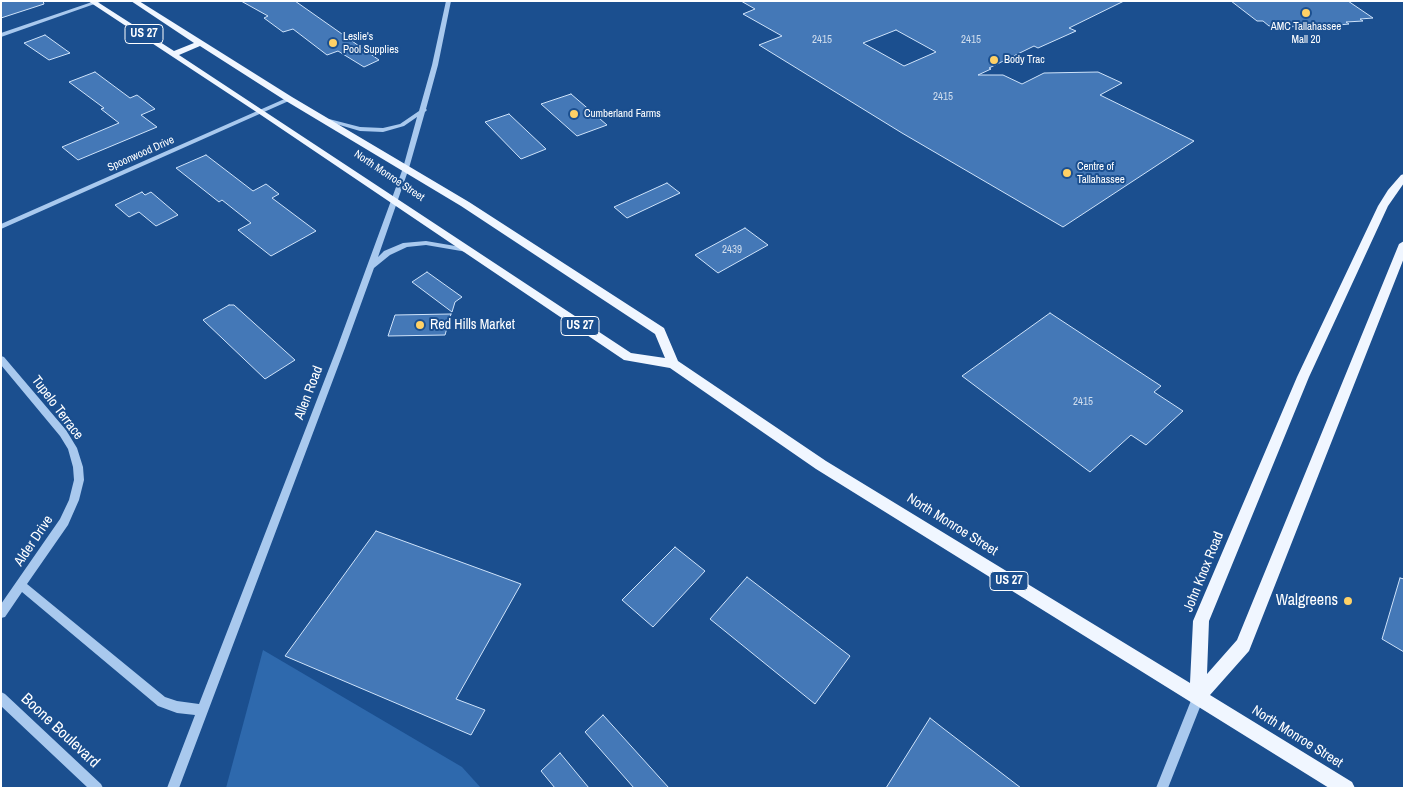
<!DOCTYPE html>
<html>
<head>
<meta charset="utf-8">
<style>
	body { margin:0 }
	#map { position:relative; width:1405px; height:789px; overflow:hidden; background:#1b4f8f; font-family:"Archivo Narrow",sans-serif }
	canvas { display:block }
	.frame { position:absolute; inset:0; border:2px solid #fff; pointer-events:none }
</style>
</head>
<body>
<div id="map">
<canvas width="1405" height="789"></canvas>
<div class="frame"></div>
</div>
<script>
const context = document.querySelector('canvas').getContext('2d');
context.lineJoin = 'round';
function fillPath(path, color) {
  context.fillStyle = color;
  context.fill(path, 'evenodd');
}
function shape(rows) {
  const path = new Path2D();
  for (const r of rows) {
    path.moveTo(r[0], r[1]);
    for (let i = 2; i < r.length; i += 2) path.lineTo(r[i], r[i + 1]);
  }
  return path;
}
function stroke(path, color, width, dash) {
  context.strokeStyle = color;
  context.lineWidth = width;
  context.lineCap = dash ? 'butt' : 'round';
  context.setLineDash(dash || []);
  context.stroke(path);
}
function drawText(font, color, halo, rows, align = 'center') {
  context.font = font + ' "Archivo Narrow",sans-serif';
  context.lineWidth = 4;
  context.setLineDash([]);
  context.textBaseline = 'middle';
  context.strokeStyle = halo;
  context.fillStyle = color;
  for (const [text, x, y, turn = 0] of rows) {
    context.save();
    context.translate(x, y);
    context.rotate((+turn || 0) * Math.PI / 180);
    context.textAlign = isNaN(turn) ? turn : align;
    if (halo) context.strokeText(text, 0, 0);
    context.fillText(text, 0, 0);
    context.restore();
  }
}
fillPath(shape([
	[263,650,462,767,481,788,226,788]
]), '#2e69ad');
const building = shape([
	[1,1,43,1,44,4,1,18,1,1],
	[241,1,295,1,379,60,364,67,338,51,327,55,293,29,283,32,264,18,268,16,241,1],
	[741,1,1124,1,1069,28,1076,31,1038,48,1034,46,989,68,991,69,978,75,1003,75,1022,84,1044,73,1098,72,1122,83,1100,95,1194,141,1063,227,902,133,759,45,782,36,743,14,755,9,741,1],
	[896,30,936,52,904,66,863,43,896,30],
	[1231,1,1348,1,1373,18,1360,19,1363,21,1346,22,1349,24,1307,28,1304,26,1286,27,1282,25,1269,26,1263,21,1257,21,1231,1],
	[45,35,70,53,49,60,24,43,45,35],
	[95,72,130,98,137,95,155,109,141,115,157,127,78,160,62,147,119,123,101,109,104,108,69,82,95,72],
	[571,94,607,125,577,136,541,104,571,94],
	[509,114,546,149,521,159,485,122,509,114],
	[206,155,253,191,266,184,279,194,272,198,316,231,271,256,238,230,251,223,222,200,219,202,176,168,206,155],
	[667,183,680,193,627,218,614,207,667,183],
	[142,192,145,195,151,192,178,215,156,226,139,212,129,217,115,205,142,192],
	[745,228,768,245,718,273,695,255,745,228],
	[427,272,462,297,455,302,452,312,412,282,427,272],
	[229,305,234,305,295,360,265,379,203,320,229,305],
	[1050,313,1161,386,1154,392,1183,411,1146,445,1131,435,1090,472,962,376,1050,313],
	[451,314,445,335,388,336,395,315,451,314],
	[376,531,521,584,456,699,485,710,471,735,285,656,376,531],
	[675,547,705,571,653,627,622,600,675,547],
	[747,577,850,656,815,704,710,619,747,577],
	[1400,578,1404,579,1404,652,1382,639,1400,578],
	[603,715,669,788,634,788,585,732,603,715],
	[930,718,944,729,1021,788,886,788,930,718],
	[560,753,589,788,555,788,541,771,560,753]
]);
fillPath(building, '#4478b7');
stroke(building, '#cfe3fa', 1);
fillPath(shape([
	[95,1,103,1,1,37,1,33,95,1],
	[446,1,451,1,438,65,426,109,427,110,425,112,409,168,378,257,384,251,403,243,426,241,467,248,471,250,467,252,426,245,407,247,390,255,374,268,345,348,179,788,167,788,195,715,177,713,158,706,22,592,5,617,1,618,1,604,60,519,69,500,74,480,73,467,68,449,60,436,1,365,1,356,4,357,66,430,77,448,83,467,84,480,79,500,68,525,27,584,165,697,177,701,199,704,337,348,403,168,417,117,404,126,383,132,360,131,326,121,329,119,360,127,383,128,400,124,419,111,432,65,446,1],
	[289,97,292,99,291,100,1,229,1,224,289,97],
	[1198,691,1202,693,1204,697,1168,788,1156,788,1194,693,1198,691],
	[1,692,5,694,101,784,103,788,88,788,1,706,1,692]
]), '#a9c9ee');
fillPath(shape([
	[88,1,96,1,174,51,194,43,131,1,139,1,292,97,469,202,664,328,678,361,826,461,1190,683,1193,621,1297,377,1378,206,1388,190,1401,175,1404,174,1404,183,1388,206,1309,377,1209,621,1207,674,1237,640,1399,244,1404,241,1404,258,1249,651,1210,695,1352,782,1355,788,1329,788,816,469,670,368,624,360,258,113,88,1],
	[200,46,286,101,461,206,655,334,665,358,631,353,179,55,200,46]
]), '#f0f6ff');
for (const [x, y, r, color] of [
	[1306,13,5,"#ffd166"],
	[333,43,5,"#ffd166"],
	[994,60,5,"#ffd166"],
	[574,114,5,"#ffd166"],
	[1067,173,5,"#ffd166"],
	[420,325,5,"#ffd166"],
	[1348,601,5,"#ffd166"]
]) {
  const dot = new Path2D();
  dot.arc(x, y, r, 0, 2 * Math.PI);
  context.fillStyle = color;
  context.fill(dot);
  stroke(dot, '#1b4f8f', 2);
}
drawText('11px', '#fff', '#1b4f8f', [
	["AMC Tallahassee",1306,27,"center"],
	["Mall 20",1306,40,"center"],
	["Leslie's",343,37],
	["Pool Supplies",343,50],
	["Body Trac",1004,60],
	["Cumberland Farms",584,114],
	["Centre of",1077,167],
	["Tallahassee",1077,180]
], 'left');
drawText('11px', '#d0dded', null, [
	["2415",822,40],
	["2415",971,40],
	["2415",943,97],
	["2439",732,250],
	["2415",1083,402]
]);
drawText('11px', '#fff', '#1b4f8f', [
	["Spoonwood Drive",141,154,-24],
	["North Monroe Street",389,176,34]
]);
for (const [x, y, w] of [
	[144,34,38],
	[580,326,38],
	[1009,581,38]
]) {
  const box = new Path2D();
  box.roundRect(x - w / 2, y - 9.5, w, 19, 4);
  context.fillStyle = '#1b4f8f';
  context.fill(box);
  stroke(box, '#fff', 1);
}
drawText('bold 12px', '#fff', null, [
	["US 27",144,34],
	["US 27",580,326],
	["US 27",1009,581]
]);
drawText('14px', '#fff', '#1b4f8f', [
	["Red Hills Market",430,325]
], 'left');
drawText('14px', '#fff', '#1b4f8f', [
	["Allen Road",309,393,-69],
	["Tupelo Terrace",57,408,53],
	["North Monroe Street",952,525,32],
	["Alder Drive",34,541,-56],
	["John Knox Road",1204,572,-68],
	["North Monroe Street",1297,737,32]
]);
drawText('16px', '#fff', '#1b4f8f', [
	["Walgreens",1338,601]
], 'right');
drawText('16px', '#fff', '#1b4f8f', [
	["Boone Boulevard",60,731,43]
]);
</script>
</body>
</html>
